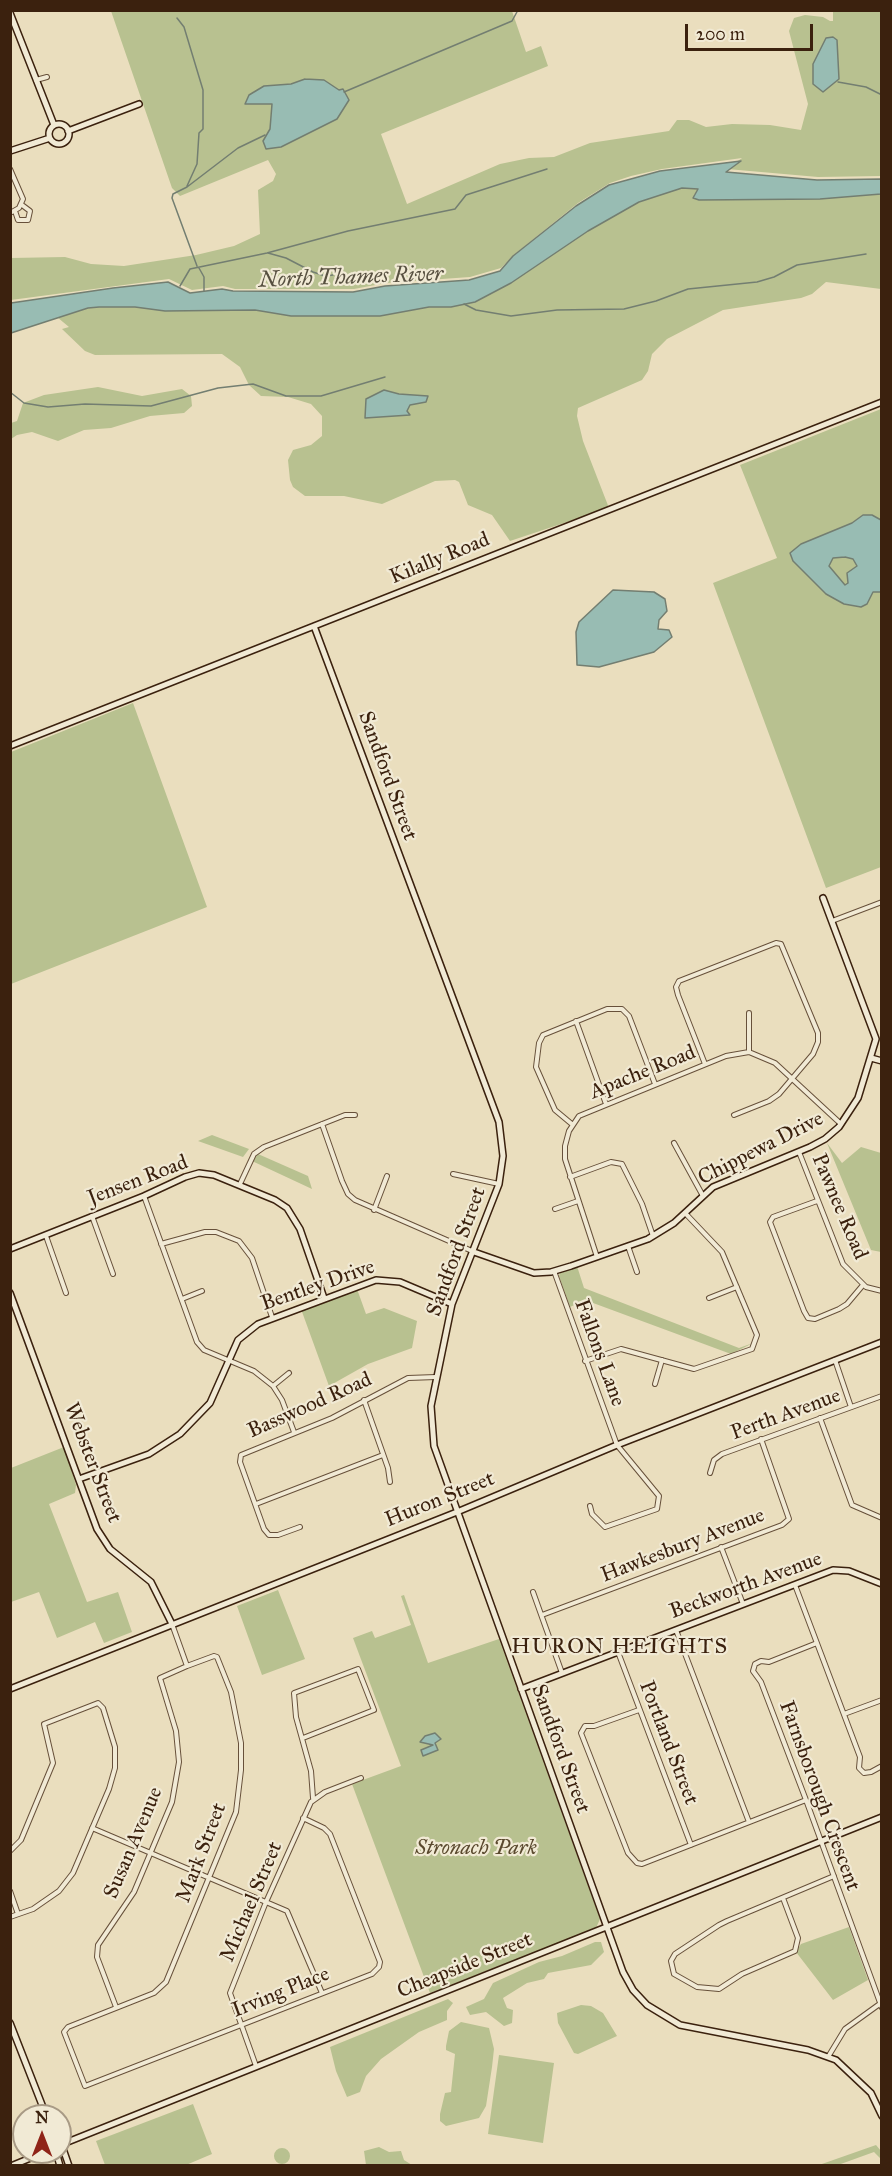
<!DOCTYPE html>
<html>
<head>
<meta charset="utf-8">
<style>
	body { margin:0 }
	#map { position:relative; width:892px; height:2176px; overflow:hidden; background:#eadebe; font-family:"IM FELL Great Primer",serif }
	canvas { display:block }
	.frame { position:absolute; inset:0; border:12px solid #3b210e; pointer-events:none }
	.north { position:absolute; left:12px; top:2104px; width:60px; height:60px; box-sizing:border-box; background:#f1ead5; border:2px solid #a89a85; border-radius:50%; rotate:0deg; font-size:16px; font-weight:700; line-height:24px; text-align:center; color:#3b210e }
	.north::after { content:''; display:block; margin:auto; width:21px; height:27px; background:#8f2418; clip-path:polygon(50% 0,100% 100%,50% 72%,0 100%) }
	.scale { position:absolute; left:685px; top:24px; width:128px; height:27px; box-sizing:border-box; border:3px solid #3b210e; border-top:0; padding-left:8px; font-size:18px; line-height:21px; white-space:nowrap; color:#3b210e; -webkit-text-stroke:4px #f1ead5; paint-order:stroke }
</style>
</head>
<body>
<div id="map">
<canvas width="892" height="2176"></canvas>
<div class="frame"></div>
<div class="north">N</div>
<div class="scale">200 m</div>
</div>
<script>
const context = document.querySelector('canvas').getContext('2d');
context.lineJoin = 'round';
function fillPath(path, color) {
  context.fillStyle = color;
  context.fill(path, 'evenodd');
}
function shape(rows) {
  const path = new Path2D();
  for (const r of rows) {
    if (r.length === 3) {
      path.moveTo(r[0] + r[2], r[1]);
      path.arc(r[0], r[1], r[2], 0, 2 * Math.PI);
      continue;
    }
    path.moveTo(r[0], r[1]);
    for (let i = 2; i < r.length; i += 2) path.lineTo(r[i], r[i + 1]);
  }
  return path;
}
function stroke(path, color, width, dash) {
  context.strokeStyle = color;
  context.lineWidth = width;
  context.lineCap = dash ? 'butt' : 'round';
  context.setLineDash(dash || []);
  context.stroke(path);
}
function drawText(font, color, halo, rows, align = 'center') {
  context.font = font + ' "IM FELL Great Primer",serif';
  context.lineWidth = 4.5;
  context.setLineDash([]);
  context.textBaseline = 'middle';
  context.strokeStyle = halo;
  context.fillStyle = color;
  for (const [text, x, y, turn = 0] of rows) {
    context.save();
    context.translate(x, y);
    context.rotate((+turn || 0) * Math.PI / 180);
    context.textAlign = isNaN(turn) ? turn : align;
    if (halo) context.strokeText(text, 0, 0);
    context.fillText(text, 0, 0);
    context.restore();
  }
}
fillPath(shape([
	[111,11,512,11,526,52,541,46,548,66,381,134,407,204,500,164,529,158,554,157,590,143,669,131,677,120,689,120,706,127,732,124,770,125,801,130,808,104,789,31,794,18,805,15,823,17,830,21,833,21,833,11,881,11,881,176,818,177,727,169,742,158,662,169,631,176,610,183,578,203,515,254,501,268,470,277,386,283,354,289,235,289,223,286,192,290,169,279,11,300,11,258,65,257,91,264,124,266,196,255,234,246,260,234,258,190,273,181,276,174,268,160,180,196,172,188],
	[837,40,839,79,826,88],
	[696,184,700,188,694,195,881,192,881,289,826,282,812,294,801,298,723,310,667,339,652,354,648,371,642,380,578,408,577,416,583,441,609,508,510,541,492,515,468,505,459,482,455,480,435,481,382,504,344,496,305,496,293,487,290,480,288,460,293,450,311,445,322,436,322,416,311,404,288,397,261,396,249,385,240,367,222,354,95,355,85,351,62,329,69,327,57,317,90,306,430,305,590,229,641,200],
	[98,387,142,396,182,389,191,396,192,406,184,413,150,416,111,428,84,430,58,441,32,432,17,435,11,439,11,423,17,421,23,403,44,395],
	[881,409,881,867,826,888,713,583,777,558,740,465],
	[133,703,207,907,11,984,11,752],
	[212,1135,249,1149,243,1157,198,1141],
	[827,1143,842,1163,861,1147,881,1153,881,1252,871,1250],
	[258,1154,308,1176,312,1189,252,1161],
	[577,1266,584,1288,739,1348,753,1343,731,1354,585,1300,570,1307,559,1276,560,1273],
	[357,1289,366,1314,384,1308,417,1321,412,1348,368,1364,329,1386,301,1309],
	[64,1447,76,1485,75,1493,49,1504,87,1602,118,1592,132,1632,104,1643,95,1622,57,1638,39,1592,11,1602,11,1468],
	[278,1590,305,1659,262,1675,237,1606],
	[404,1595,428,1663,499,1639,600,1919,596,1928,430,1993,352,1784,401,1766,353,1638,372,1631,375,1638,411,1625,401,1596],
	[849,1927,868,1980,833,2000,796,1952,801,1944],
	[595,1942,601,1942,604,1952,591,1965,548,1973,544,1979,527,1983,503,1998,507,2008,513,2010,512,2023,504,2026,486,2012,470,2015,466,2007,484,1999,493,1983,539,1962,562,1956],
	[448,1999,453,2003,447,2011,447,2020,419,2032,381,2059,366,2076,360,2092,347,2097,336,2071,330,2047],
	[581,2005,591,2006,603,2013,617,2036,578,2054,574,2053,558,2023,557,2013],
	[461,2022,489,2028,494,2049,492,2067,486,2106,479,2118,446,2126,440,2121,440,2114,445,2093,451,2092,455,2054,446,2050,446,2046,449,2031],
	[499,2055,554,2063,543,2143,488,2134],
	[193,2104,212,2154,186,2165,105,2165,96,2141],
	[876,2145,881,2151,881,2159,874,2152,838,2165,819,2165],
	[379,2147,389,2152,401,2151,404,2160,412,2165,366,2165,364,2151],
	[282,2156,8]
]), '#b8c190');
const water = shape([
	[833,37,837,40,839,79,823,92,813,84,813,64,826,38,833,37],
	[305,79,324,80,339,90,343,89,349,100,337,119,281,147,266,149,263,141,270,129,272,104,245,104,249,95,264,86,291,84,305,79],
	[741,161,726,172,817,180,881,179,881,194,820,199,699,200,693,198,698,189,682,188,639,202,588,231,511,283,475,302,451,307,429,307,380,316,291,316,255,310,165,311,135,307,99,307,88,308,11,333,11,303,113,288,168,282,190,293,222,289,233,291,353,292,385,286,469,280,500,271,513,256,576,206,609,185,660,171,741,161],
	[384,390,399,394,428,396,426,402,410,405,407,411,410,415,365,418,366,399,384,390],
	[863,515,872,515,881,520,882,592,873,592,867,604,861,607,844,604,826,594,793,561,790,553,801,544,852,523,863,515],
	[845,557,853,559,857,566,847,573,848,583,845,585,829,566,833,558,845,557],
	[613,590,654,592,665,599,667,611,659,620,658,629,669,630,672,637,654,652,599,667,577,665,576,632,579,622,613,590],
	[435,1733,441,1739,435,1743,438,1750,423,1756,421,1750,433,1745,420,1742,425,1736,435,1733]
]);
fillPath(water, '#98bcb3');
stroke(water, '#737e71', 1.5);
stroke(shape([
	[177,18,184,27,203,90,203,129,199,133,197,164,187,186],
	[838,82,866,87,882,95],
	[344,92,512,21,518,10],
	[268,253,286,258,313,272,325,276,333,275],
	[197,266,172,198,173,194,187,187,238,148,265,135],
	[199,268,204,277,204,291],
	[180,286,190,269,267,253,348,231,455,209,466,195,547,169],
	[464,304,476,310,511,316,557,310,624,309,656,301,688,289,757,282,774,277,797,265,866,254],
	[10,392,24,403,48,407,85,404,151,406,218,388,253,384,286,396,321,396,385,377]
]), '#737e71', 1.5);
const street = shape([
	[36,80,47,77],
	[10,169,23,199,19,208,10,213],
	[15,211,18,220,28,220,30,211,22,205],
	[832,921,882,902],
	[749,1013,749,1052],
	[576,1021,606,1104],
	[705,1064,678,995,676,987,679,981,776,943,781,944,818,1033,818,1042,813,1054,779,1094,769,1101,734,1115],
	[322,1124,342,1181,348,1194,355,1200,472,1251],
	[573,1125,555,1110,536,1067,539,1043,543,1035,607,1009,622,1009,629,1016,655,1084],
	[674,1143,703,1196],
	[799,1152,843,1264,866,1287,882,1291],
	[453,1174,499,1184],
	[570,1177,611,1162,622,1164,642,1204,653,1236],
	[240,1184,254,1154,264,1147,345,1115,355,1115],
	[144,1196,197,1342,204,1350,254,1371,273,1386,282,1400,294,1432],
	[817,1201,773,1217,770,1222,804,1311,808,1318,815,1319,839,1309,847,1304,863,1285],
	[555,1209,578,1201],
	[374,1210,387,1176],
	[92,1216,113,1274],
	[46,1236,66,1293],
	[161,1244,205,1232,216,1232,239,1241,252,1258,272,1317],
	[628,1246,637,1272],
	[597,1257,565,1159,565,1146,569,1131,579,1116,726,1056,749,1052,775,1063,841,1124],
	[554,1271,617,1445,659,1496,657,1509,605,1527,592,1514,590,1506],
	[709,1298,737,1287],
	[182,1299,202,1291],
	[835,1360,851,1407],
	[585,1361,621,1349,694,1369,752,1349,757,1335,722,1252,685,1213],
	[655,1384,662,1360],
	[273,1386,289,1373],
	[364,1400,388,1468,390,1482],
	[820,1418,852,1505,882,1518],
	[710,1473,714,1460,722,1454,882,1396],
	[256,1504,383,1455],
	[300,1527,278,1535,269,1535,264,1529,240,1462,241,1455,332,1418,408,1378,436,1377],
	[721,1547,743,1604],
	[795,1585,860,1757,859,1768,864,1773,871,1772,882,1766],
	[533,1592,562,1673],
	[542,1615,782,1525,789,1519,761,1439],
	[172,1624,187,1666,214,1656,217,1657,231,1692,241,1743,241,1770,236,1812,166,1982,154,1993,68,2027,64,2032,85,2086,372,1974,379,1967,380,1962,330,1834,324,1828,303,1818],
	[676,1630,749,1822],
	[817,1643,769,1662,761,1661,755,1664,753,1671,761,1682,806,1800,882,2008],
	[618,1652,691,1845],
	[639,1710,594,1726,585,1726,581,1733,628,1853,637,1863,642,1864,806,1800],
	[844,1714,882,1700],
	[303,1738,374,1710,358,1669,294,1693,296,1717,311,1771,313,1798],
	[92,1828,287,1911,322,1993],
	[10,1851,21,1840,53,1763,44,1724,98,1703,103,1708,115,1747,115,1768,109,1789,73,1873,59,1891,33,1909,10,1917],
	[10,1891,18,1914],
	[783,1898,798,1938,795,1951,742,1974,719,1989,697,1987,674,1974,671,1961,675,1954,719,1925,727,1921,834,1876],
	[116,2007,97,1957,98,1945,134,1892,172,1802,179,1762,176,1731,160,1678,187,1666],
	[828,2057,845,2029,881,2003],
	[256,2066,230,1993,266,1902,311,1802,325,1792,361,1778]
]);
const secondary = shape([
	[10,13,54,125],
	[59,134,10],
	[68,131,139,104],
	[10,151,50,138],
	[314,626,499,1122,503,1156,499,1184,452,1304,431,1406,434,1446,623,1972,633,1990,647,2005,680,2025,808,2050,836,2060,871,2093,882,2116],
	[10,746,882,402],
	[871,1058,882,1061],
	[10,1249,144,1196,185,1177,199,1173,214,1175,275,1200,287,1208,300,1229,324,1298],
	[474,1252,534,1273,551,1272,571,1266,648,1239,674,1223,713,1187,810,1147,825,1139,839,1127,858,1098,876,1039,823,898],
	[10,1293,97,1529,110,1549,151,1582,172,1624],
	[79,1479,149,1454,180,1434,210,1403,238,1340,258,1324,376,1280,400,1282,452,1304],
	[10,1689,457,1512,617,1445,882,1342],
	[521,1689,833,1570,849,1571,882,1584],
	[10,2023,44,2110,50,2116],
	[61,2143,69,2166],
	[60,2145,882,1817],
	[56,2152,60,2166],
	[11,2166,45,2152]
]);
stroke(street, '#67503a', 6);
stroke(secondary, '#3b210e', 8);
stroke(street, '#f1ead5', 4);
stroke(secondary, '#f1ead5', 5);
drawText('21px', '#3b210e', '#f1ead5', [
	["Kilally Road",440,559,-22],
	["Sandford Street",387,776,70],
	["Apache Road",643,1073,-22],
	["Chippewa Drive",761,1149,-27],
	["Jensen Road",138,1181,-21],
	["Pawnee Road",839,1207,67],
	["Sandford Street",457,1252,-70],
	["Bentley Drive",318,1286,-19],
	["Fallons Lane",599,1353,70],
	["Basswood Road",310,1406,-24],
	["Perth Avenue",786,1415,-20],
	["Webster Street",92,1463,69],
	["Huron Street",440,1500,-22],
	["Hawkesbury Avenue",683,1546,-21],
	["Beckworth Avenue",746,1586,-20],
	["Portland Street",668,1743,69],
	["Sandford Street",560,1749,70],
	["Farnsborough Crescent",819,1796,70],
	["Susan Avenue",134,1843,-67],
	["Mark Street",202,1853,-69],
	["Michael Street",252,1902,-67],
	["Cheapside Street",465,1966,-22],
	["Irving Place",281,1993,-22]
]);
drawText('italic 21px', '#5a492e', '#f1ead5', [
	["Stronach Park",476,1849]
]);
drawText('italic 22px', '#575040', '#f1ead5', [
	["North Thames River",351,278,-2]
]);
context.letterSpacing = '1.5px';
drawText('22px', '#3b210e', '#f1ead5', [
	["HURON HEIGHTS",620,1648]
]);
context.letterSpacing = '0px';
</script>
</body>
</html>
